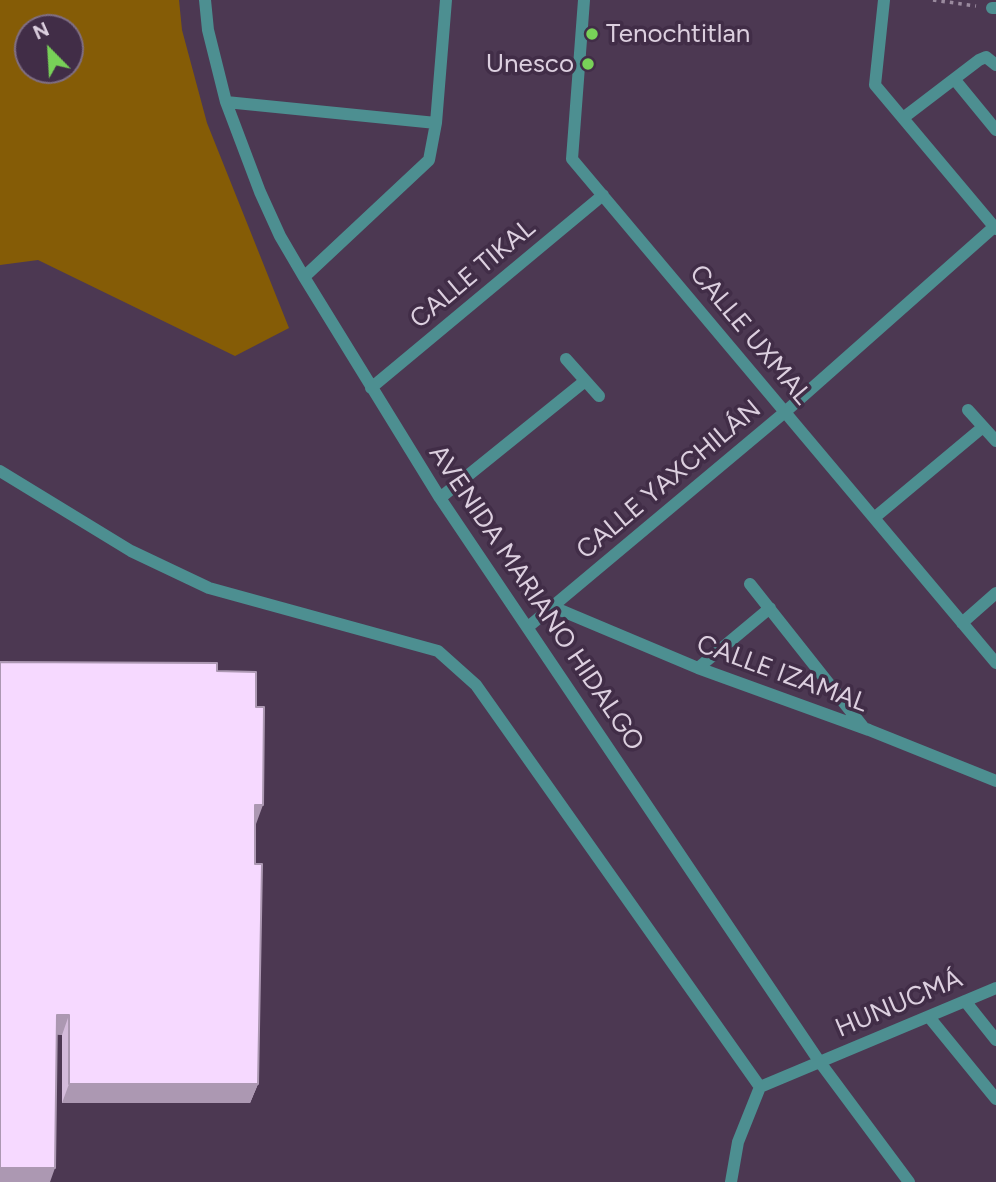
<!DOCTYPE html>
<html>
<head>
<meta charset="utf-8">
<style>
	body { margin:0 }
	#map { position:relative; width:996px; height:1182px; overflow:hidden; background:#4c3852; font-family:Figtree,sans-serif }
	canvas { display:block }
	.north { position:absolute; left:14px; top:14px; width:70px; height:70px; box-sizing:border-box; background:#412d47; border:2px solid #7f6e84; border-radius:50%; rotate:336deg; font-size:19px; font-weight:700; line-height:28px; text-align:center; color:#dccfdf }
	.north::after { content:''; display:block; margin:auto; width:24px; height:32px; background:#78d158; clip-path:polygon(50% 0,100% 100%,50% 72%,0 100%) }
</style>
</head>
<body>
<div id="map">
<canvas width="996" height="1182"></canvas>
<div class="north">N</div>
</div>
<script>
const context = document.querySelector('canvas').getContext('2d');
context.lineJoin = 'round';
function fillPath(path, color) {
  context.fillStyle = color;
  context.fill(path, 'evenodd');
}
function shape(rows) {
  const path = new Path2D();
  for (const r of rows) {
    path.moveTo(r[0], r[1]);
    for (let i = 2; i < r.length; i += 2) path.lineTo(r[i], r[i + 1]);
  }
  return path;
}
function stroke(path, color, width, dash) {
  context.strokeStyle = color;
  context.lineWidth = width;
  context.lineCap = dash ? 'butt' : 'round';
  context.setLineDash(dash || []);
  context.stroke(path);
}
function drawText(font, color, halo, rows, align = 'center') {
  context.font = font + ' Figtree,sans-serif';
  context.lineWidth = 7;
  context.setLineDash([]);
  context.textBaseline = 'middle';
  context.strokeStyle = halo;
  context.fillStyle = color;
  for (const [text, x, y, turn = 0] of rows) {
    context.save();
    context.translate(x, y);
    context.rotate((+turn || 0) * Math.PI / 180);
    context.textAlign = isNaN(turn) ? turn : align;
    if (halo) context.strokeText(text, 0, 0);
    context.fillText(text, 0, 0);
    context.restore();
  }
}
fillPath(shape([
	[0,0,179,0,182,30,207,123,289,328,235,356,38,260,0,265],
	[70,28,70,70,28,70,28,28]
]), '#855c06');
stroke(shape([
	[933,0,976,6]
]), '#9a8a9e', 3.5, [3.5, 5]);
stroke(shape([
	[205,0,208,30,226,102,260,192,280,236,304,277,440,498,819,1061,909,1182],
	[584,0,572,159,996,663],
	[884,0,875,85,996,229],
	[992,8,996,8],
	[955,80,996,130],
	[226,102,436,123],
	[903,118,979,60,986,57,996,65],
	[304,277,429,160,436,123,446,0],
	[566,359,599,396],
	[371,388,603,195],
	[968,410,996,441],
	[0,471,131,551,209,588,438,651,476,685,760,1087],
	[440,498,585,381],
	[874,518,983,427],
	[750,584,864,728],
	[553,607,698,668,869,730,996,781],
	[962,623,996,593],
	[528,627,785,412,994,227],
	[698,668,770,608],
	[965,1001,996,1040],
	[929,1017,996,1099],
	[731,1182,738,1142,760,1087,996,988]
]), '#4d8f91', 12);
fillPath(shape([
	[0,662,217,671,256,824,255,824,255,864,258,1084,250,1103,62,1103,62,1035,56,1034]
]), '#d4bbdb');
fillPath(shape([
	[255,805,263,805,256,824,248,824],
	[57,1015,69,1015,62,1035,50,1034],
	[69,1084,258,1084,250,1103,62,1103],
	[0,1168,55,1168,50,1182,0,1182]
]), '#ac98b2');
const building = shape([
	[0,662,217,663,217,671,256,672,256,707,264,707,263,805,255,805,255,864,262,864,258,1084,69,1084,69,1015,57,1015,55,1168,0,1168,0,662]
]);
fillPath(building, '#f6d9ff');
stroke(building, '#ac98b2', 2);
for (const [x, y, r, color] of [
	[592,34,7,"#78d158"],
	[588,64,7,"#78d158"]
]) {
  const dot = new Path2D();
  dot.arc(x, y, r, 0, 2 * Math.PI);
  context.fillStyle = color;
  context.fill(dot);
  stroke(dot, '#412d47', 2.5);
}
drawText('26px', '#dccfdf', '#412d47', [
	["Tenochtitlan",606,34],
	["Unesco",574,64,"right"]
], 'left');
drawText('26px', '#dccfdf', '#412d47', [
	["CALLE TIKAL",473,274,-40],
	["CALLE UXMAL",750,335,50],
	["CALLE YAXCHILÁN",669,480,-40],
	["AVENIDA MARIANO HIDALGO",536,598,56],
	["CALLE IZAMAL",782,674,20],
	["HUNUCMÁ",899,1004,-23]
]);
</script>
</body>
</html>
